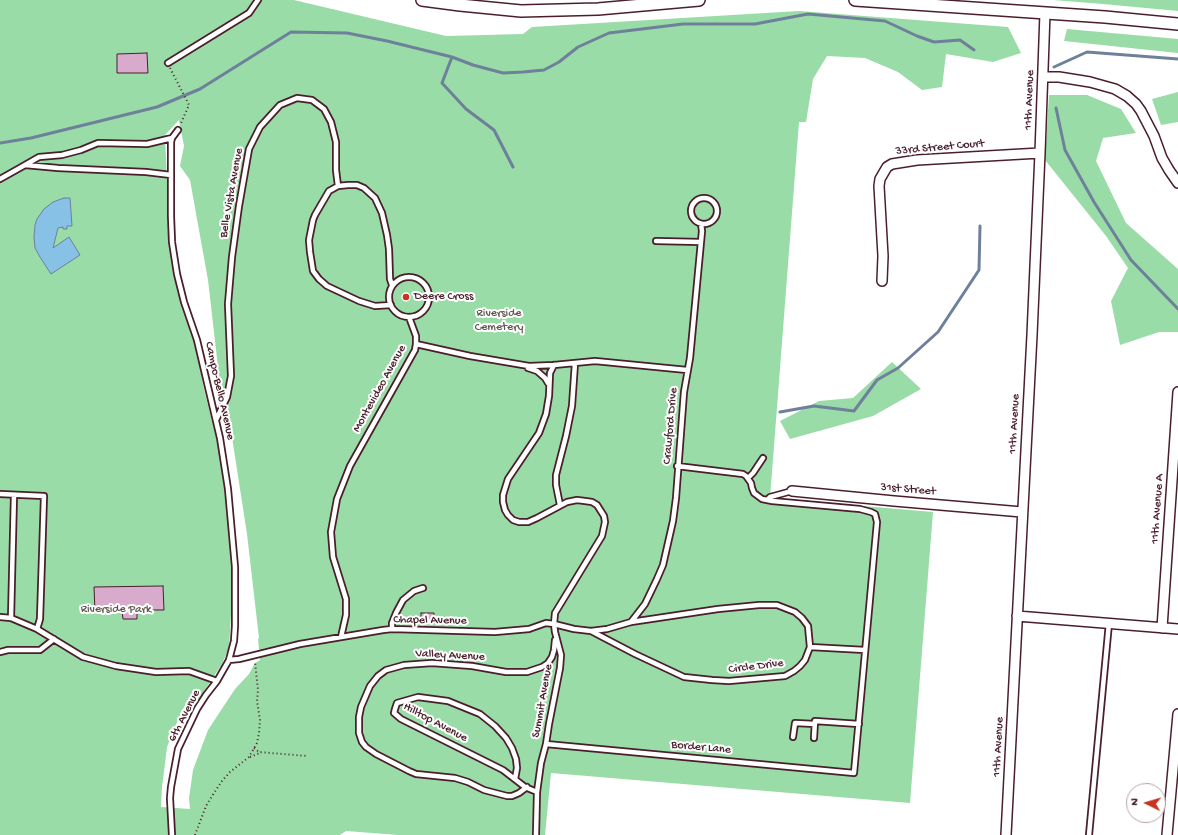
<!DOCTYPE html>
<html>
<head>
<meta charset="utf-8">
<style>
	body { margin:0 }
	#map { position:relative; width:1178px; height:835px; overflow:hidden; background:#fff; font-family:"Gochi Hand",sans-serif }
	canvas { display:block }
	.north { position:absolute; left:1126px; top:783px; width:40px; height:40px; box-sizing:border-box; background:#fff; border:1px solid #b7a5aa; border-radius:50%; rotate:275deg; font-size:11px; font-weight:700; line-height:16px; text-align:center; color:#4a1f2b }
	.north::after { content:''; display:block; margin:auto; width:14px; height:18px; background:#c8321e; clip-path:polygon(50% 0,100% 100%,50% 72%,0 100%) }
</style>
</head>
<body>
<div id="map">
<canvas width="1178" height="835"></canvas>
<div class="north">N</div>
</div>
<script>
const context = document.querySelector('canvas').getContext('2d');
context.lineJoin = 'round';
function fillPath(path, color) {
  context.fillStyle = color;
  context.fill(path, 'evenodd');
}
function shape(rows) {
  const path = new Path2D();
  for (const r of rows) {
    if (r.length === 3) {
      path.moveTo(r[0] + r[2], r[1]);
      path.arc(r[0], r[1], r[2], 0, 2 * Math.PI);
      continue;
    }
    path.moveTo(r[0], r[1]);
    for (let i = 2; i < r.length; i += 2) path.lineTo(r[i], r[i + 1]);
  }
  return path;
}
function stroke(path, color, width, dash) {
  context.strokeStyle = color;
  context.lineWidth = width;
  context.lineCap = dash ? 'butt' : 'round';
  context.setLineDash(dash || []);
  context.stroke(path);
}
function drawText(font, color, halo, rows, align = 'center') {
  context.font = font + ' "Gochi Hand",sans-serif';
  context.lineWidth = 4;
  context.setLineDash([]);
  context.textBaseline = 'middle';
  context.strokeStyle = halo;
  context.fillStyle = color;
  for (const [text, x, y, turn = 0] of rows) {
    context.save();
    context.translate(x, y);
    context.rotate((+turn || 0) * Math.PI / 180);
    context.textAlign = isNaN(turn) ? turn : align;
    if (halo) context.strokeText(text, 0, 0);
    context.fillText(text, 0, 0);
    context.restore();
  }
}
fillPath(shape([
	[0,0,294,0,446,36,523,34,532,27,799,11,1008,27,1021,53,993,62,946,54,942,87,922,90,898,72,865,58,827,56,813,79,806,122,799,122,770,498,933,512,910,803,551,773,545,835,398,835,346,831,340,835,0,835],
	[179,120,184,146,180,166,190,180,208,280,222,402,227,405,247,534,259,638,258,639,260,660,255,663,249,674,235,689,208,730,193,770,189,798,190,809,161,807,162,787,167,747,182,710,186,705,193,708,222,664,229,648,231,615,231,543,226,497,220,456,216,437,204,389,196,347,177,288,170,249,165,135],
	[1053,0,1178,0,1178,11,1103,4],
	[1067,29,1178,39,1178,53,1064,41],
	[1178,92,1178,122,1161,125,1152,99],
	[1049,95,1087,95,1121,109,1136,133,1103,138,1096,161,1126,223,1178,269,1178,332,1159,332,1120,345,1111,301,1128,268,1106,236,1045,160],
	[892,362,921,389,873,416,790,439,780,421,819,401,853,398]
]), '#99dca7');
const water = shape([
	[64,198,70,198,72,226,67,226,67,229,63,229,63,227,58,228,53,248,69,237,80,255,51,274,40,257,35,248,34,237,35,225,37,219,44,209,53,202,64,198]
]);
fillPath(water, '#87c1e6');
stroke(water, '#6f809b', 1);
stroke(shape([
	[452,57,442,83,466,109,494,130,513,167],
	[1054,67,1087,52,1178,59],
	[1056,108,1065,150,1094,202,1131,260,1178,309],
	[0,143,31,138,157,107,200,89,291,32,347,33,387,41,452,57,473,65,503,73,523,72,544,70,559,62,578,47,609,33,683,24,755,24,808,14,885,21,917,36,934,42,960,40,974,50],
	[780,412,814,406,854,411,877,380,898,368,938,332,979,270,980,226]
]), '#6f809b', 3);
const building = shape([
	[147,53,148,73,117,73,117,54,147,53],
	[163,586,164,610,137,610,137,619,123,619,122,612,95,612,94,587,163,586],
	[421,613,434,613,434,621,421,621,421,613]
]);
fillPath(building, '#d8aacc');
stroke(building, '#4a1f2b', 1);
const service = shape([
	[168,63,249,13,258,0],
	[25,165,39,157,62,155,81,150,98,143,147,144,172,138],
	[0,179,25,165,58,168,146,172,171,175],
	[704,211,13],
	[656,241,701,242],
	[409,297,20],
	[391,305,375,306,359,301,327,286,319,279,313,271,310,252,309,240,313,220,315,215,329,191,338,186,348,185,357,185,364,188,375,198,382,213,387,235,389,249,390,279,392,285],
	[409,317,416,336,416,344],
	[528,368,537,371,545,378,548,383],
	[216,420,227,397,231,376,228,304,232,257,239,206,249,149,260,127,280,105,297,98,312,100,324,109,331,122,336,142,336,170,338,186],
	[748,478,753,473,763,458],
	[0,494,44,496,40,619,37,629],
	[767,500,770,497,792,491],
	[560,505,556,485,556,475,566,436,572,406,575,363],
	[0,617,11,618,37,629,83,657,116,666,156,672,189,671,217,681],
	[11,618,14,495],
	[631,622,645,604,657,579,663,565,673,521,676,498,684,392,690,358,702,231,701,224],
	[392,629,392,623,396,613,403,600,414,591,423,588],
	[341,637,346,615,346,599,333,557,331,532,337,499,350,466,415,350,416,344,470,356,529,366,554,365,595,361,687,370],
	[810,647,865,650],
	[0,652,8,650,40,650,54,639],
	[229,660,239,659,300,644,383,630,392,629,495,632,529,629,546,623,554,624,574,629,591,631,607,629,631,622,718,609,759,605,777,605,795,612,802,618,808,626,810,647,805,660,800,666,794,671,785,676,729,681,712,680,684,677,635,654,591,631],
	[793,737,795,723,815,724],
	[814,738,815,721,859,724],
	[546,744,854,773,877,522,875,514,871,512,860,509,772,501,762,499,754,493,752,488,751,483,746,476,743,474,677,466],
	[515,779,517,768,516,759,512,748,506,738,495,726,480,714,448,701,418,697,397,703,395,709,394,713,401,719,503,770,525,787,537,792],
	[527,787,519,793,512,796,507,796,484,790,468,782,455,778,416,774,409,771,376,754,366,747,362,742,359,733,359,717,361,707,370,686,378,676,386,670,404,665,432,663,472,666,506,672,527,672,542,667,548,663,552,657,554,650,555,640],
	[172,835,170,798,171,787,178,749,197,709,206,695,217,681,229,660,234,641,235,626,235,567,228,489,220,438,197,340,184,302,177,274,172,242,171,216,171,142,172,138,178,130],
	[536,835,537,792,541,763,546,744,549,724,560,668,561,655,555,632,554,624,555,613,602,536,605,522,604,516,597,505,592,502,585,501,577,500,567,502,537,518,528,522,519,522,513,520,508,515,505,510,503,502,503,495,508,479,539,433,546,414,549,396,550,373,554,365],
	[1089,835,1109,623]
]);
const minor = shape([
	[1043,77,1059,77,1090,82,1115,89,1127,96,1136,104,1141,111,1154,136,1162,158,1169,170,1178,183],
	[882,281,883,256,879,186,880,179,887,167,892,164,917,160,1040,153],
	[792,491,894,501,1022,512],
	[1017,616,1178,629],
	[1162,628,1178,392],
	[1006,835,1032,335,1040,153,1045,13],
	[1167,835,1178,714]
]);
const tertiary = shape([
	[422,0,460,5,521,11,598,9,699,0],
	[855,0,1105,17,1178,24]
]);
stroke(service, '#4a1f2b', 8);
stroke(minor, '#4a1f2b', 12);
stroke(tertiary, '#4a1f2b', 14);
stroke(shape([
	[170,68,189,105,181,123],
	[254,748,259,752,307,756],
	[250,757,260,753,259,752],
	[195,835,206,806,214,793,222,781,230,772,249,757,257,743,259,733,260,720,257,701,258,690,255,662]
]), '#4a1f2b', 2, [1, 3]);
stroke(service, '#fff', 4.5);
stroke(minor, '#fff', 9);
stroke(tertiary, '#fff', 11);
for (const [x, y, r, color] of [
	[406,297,4,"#c8321e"]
]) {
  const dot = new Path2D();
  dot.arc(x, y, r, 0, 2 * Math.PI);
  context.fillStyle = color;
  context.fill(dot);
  stroke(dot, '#fff', 1.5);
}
drawText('12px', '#4a1f2b', '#fff', [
	["11th Avenue",1030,100,-88],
	["33rd Street Court",940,148,-5],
	["Belle Vista Avenue",232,193,-80],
	["Montevideo Avenue",380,389,-61],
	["Campo-Bello Avenue",219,391,77],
	["11th Avenue",1015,424,-87],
	["Crawford Drive",671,426,-85],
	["31st Street",908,490,5],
	["11th Avenue A",1158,509,-86],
	["Chapel Avenue",430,621,1],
	["Valley Avenue",450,656,3],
	["Circle Drive",756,667,-7],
	["Summit Avenue",543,701,-80],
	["6th Avenue",185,716,-63],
	["Hilltop Avenue",435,723,28],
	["11th Avenue",999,747,-87],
	["Border Lane",701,748,5]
]);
drawText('12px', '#4a1f2b', '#fff', [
	["Deere Cross",414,297]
], 'left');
drawText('12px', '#625850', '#fff', [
	["Riverside",499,314],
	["Cemetery",499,328],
	["Riverside Park",116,610]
]);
</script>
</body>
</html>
